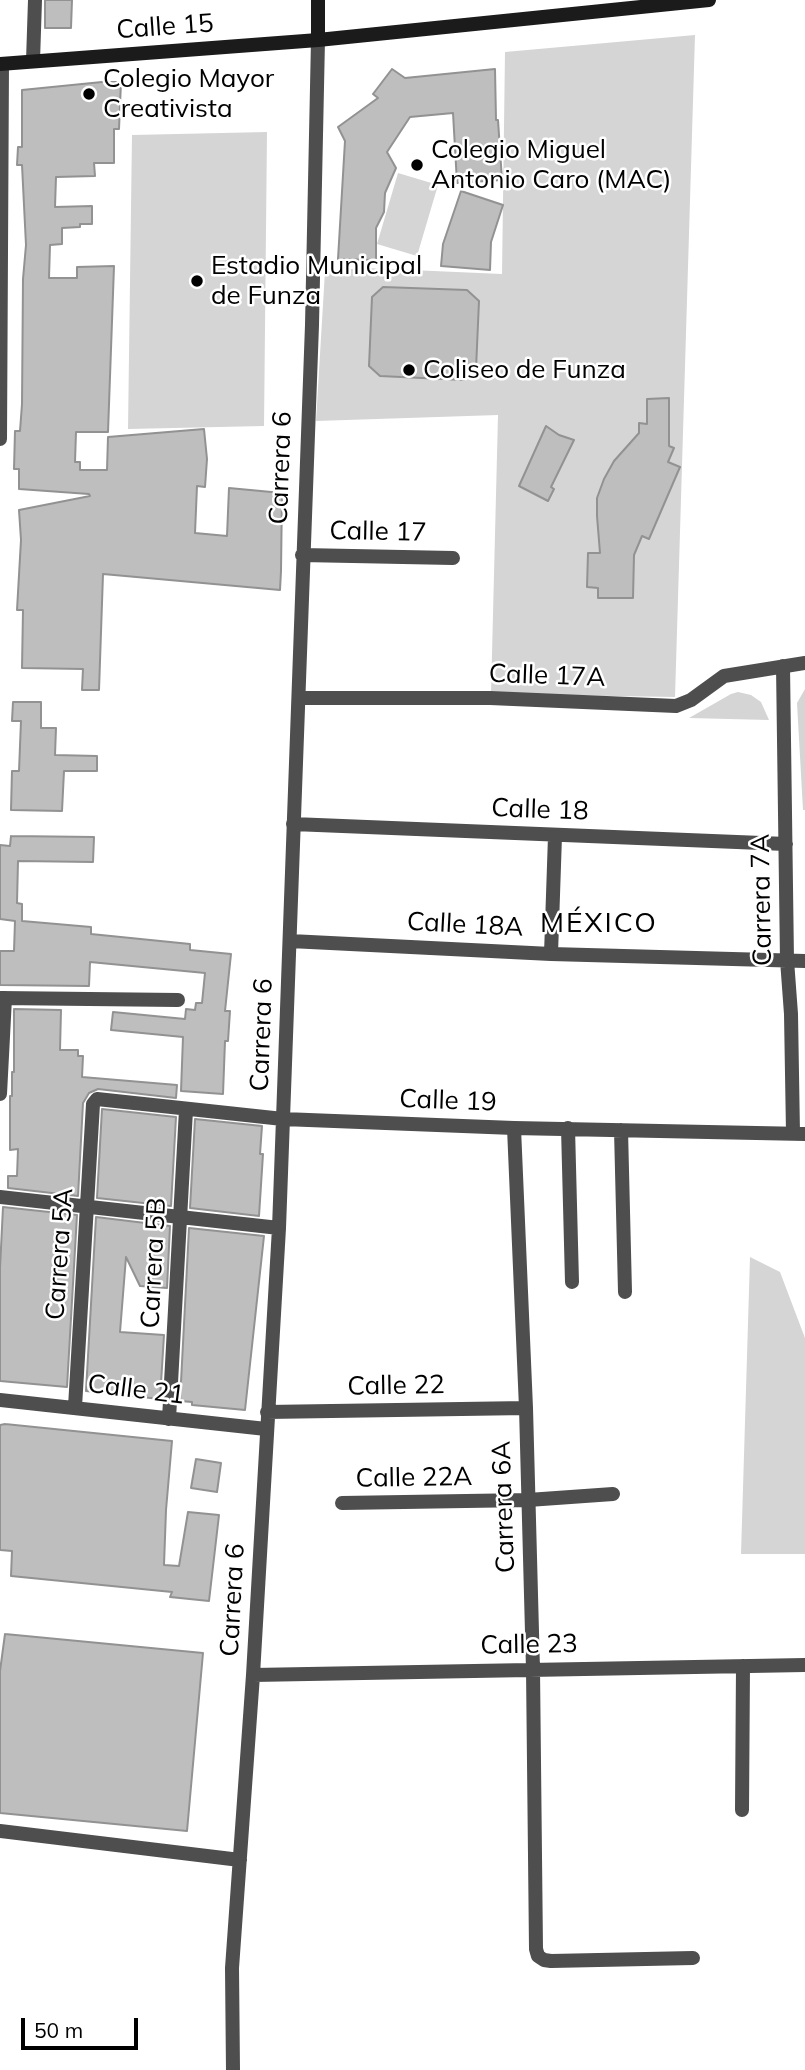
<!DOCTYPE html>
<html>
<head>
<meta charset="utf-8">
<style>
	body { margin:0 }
	#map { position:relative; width:805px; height:2070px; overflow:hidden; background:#fff; font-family:Mulish,sans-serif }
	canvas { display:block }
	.scale { position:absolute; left:21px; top:2018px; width:117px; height:32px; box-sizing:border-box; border:4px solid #000; border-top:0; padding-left:9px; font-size:21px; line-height:24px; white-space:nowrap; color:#000; -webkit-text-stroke:5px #fff; paint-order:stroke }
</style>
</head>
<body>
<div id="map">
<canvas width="805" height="2070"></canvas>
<div class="scale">50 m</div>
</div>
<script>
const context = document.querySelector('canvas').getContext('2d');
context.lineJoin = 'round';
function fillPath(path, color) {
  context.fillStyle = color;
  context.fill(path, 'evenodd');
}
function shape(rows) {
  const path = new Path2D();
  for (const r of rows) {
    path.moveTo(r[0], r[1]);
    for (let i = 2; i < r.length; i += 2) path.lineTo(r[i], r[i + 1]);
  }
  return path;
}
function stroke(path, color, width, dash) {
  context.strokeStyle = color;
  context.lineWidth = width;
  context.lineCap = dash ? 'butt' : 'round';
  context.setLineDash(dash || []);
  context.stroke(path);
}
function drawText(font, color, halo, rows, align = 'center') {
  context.font = font + ' Mulish,sans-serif';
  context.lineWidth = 5;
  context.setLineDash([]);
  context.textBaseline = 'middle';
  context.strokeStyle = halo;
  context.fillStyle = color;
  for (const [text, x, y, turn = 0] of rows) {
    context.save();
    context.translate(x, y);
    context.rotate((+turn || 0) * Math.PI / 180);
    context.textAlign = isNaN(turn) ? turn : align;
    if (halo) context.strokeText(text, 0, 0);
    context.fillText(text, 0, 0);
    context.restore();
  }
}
fillPath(shape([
	[695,35,675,697,491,694,498,415,316,421,325,271,365,268,502,274,505,52],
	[267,132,264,426,128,429,132,135],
	[398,173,438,185,417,256,377,244],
	[805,689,805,810,803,810,797,703],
	[738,692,751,695,761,702,769,720,689,718,731,694],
	[750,1257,780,1272,805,1338,805,1554,741,1554]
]), '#d5d5d5');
const building = shape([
	[45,0,72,0,71,28,45,28,45,0],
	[392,69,405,78,495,69,496,120,498,120,502,180,457,183,453,113,410,117,387,152,396,168,385,193,384,212,376,228,376,260,338,259,345,141,338,127,378,98,373,94,392,69],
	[102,82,121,82,119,129,114,129,114,163,94,163,95,176,56,177,55,207,92,206,92,224,80,224,80,227,62,228,62,244,50,245,49,278,77,278,77,267,114,266,108,432,76,432,75,462,80,462,80,470,107,470,108,437,204,429,207,459,205,487,197,486,195,533,227,536,229,488,282,493,281,571,280,590,103,574,99,690,82,690,83,669,22,668,23,610,17,610,21,540,19,510,90,496,89,494,19,489,19,469,14,469,15,431,20,431,22,404,23,279,26,245,22,165,17,165,18,147,22,147,22,90,102,82],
	[461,191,503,205,491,242,490,270,441,266,443,244,461,191],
	[383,287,467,290,479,301,476,369,464,380,380,376,369,366,372,297,383,287],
	[669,398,669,446,674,448,668,462,680,467,649,539,642,536,634,555,633,598,598,598,598,588,587,587,588,553,600,553,597,516,597,498,604,479,614,461,639,433,639,423,647,424,647,399,669,398],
	[546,426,559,435,574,440,551,487,554,489,548,501,519,486,546,426],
	[13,702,41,702,41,728,56,728,55,755,97,756,97,771,64,771,62,811,11,810,12,771,19,771,21,721,12,721,13,702],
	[11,836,94,837,93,862,18,861,17,903,22,904,22,921,91,927,91,934,190,944,190,950,231,954,225,1011,230,1011,228,1041,225,1041,223,1094,181,1091,183,1037,111,1030,113,1012,185,1019,186,1009,195,1010,196,1003,202,1003,205,973,90,962,89,986,0,985,0,951,14,951,15,921,0,919,0,845,10,846,11,836],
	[14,1009,61,1010,60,1050,78,1050,78,1056,83,1056,82,1077,177,1085,176,1098,98,1089,89,1093,83,1103,78,1196,8,1188,8,1176,17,1176,18,1149,10,1150,10,1096,12,1096,12,1072,14,1072,14,1009],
	[102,1109,176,1117,171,1206,97,1198,102,1109],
	[195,1119,262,1126,260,1154,263,1154,259,1216,190,1208,195,1119],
	[3,1207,77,1215,67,1387,0,1381,0,1268,3,1207],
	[96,1217,170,1226,167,1288,140,1286,126,1257,120,1332,164,1335,160,1399,86,1391,96,1217],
	[189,1228,264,1236,245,1410,192,1405,192,1402,180,1401,189,1228],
	[5,1424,172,1441,166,1510,164,1565,179,1566,188,1512,219,1515,209,1601,170,1597,172,1592,11,1576,12,1551,0,1550,0,1425,5,1424],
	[196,1459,221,1463,217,1492,191,1488,196,1459],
	[5,1634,203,1653,187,1831,0,1813,0,1671,5,1634]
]);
fillPath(building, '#bebebe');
stroke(building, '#929292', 2);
stroke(shape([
	[33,61,35,0],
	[0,439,2,64],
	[302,555,453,558],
	[783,666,787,960,791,1014,793,1133],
	[299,698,490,698,676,706,691,700,724,676,805,663],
	[293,824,786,844],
	[290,941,551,954,805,961],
	[551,954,555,836],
	[0,998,178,1000],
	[0,1094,5,998],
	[514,1128,526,1408,533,1669,536,1949,538,1956,544,1960,551,1961,693,1958],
	[568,1128,572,1282],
	[621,1130,625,1292],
	[0,1197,279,1228],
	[0,1400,266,1429],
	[75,1407,93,1104,97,1099,283,1119,514,1128,805,1134],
	[267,1412,526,1408],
	[169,1419,186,1110],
	[342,1503,528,1500,613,1494],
	[253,1675,805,1665],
	[742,1810,743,1666],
	[0,1831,240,1860],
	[233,2070,232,1968,253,1675,279,1228,312,325,318,40]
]), '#4e4e4e', 14);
stroke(shape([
	[318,40,318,0],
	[0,64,318,40,709,0]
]), '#1b1b1b', 14);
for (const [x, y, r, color] of [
	[89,94,7,"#000"],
	[417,165,7,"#000"],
	[197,281,7,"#000"],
	[409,370,7,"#000"]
]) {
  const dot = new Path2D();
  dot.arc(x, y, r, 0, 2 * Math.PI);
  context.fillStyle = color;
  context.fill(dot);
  stroke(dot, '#fff', 2.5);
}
drawText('26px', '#000', '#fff', [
	["Calle 15",165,27,-4],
	["Carrera 6",281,468,-88],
	["Calle 17",378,532,1],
	["Calle 17A",547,676,2],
	["Calle 18",540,810,2],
	["Carrera 7A",762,900,-91],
	["Calle 18A",465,925,3],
	["Carrera 6",262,1035,-88],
	["Calle 19",448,1101,2],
	["Carrera 5A",60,1254,-86],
	["Carrera 5B",154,1263,-87],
	["Calle 22",396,1386,-1],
	["Calle 21",136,1390,7],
	["Calle 22A",414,1478,-1],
	["Carrera 6A",504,1507,-92],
	["Carrera 6",233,1600,-87],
	["Calle 23",529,1645,-1]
]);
drawText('26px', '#000', '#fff', [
	["Colegio Mayor",103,79],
	["Creativista",103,109],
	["Colegio Miguel",431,150],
	["Antonio Caro (MAC)",431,180],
	["Estadio Municipal",211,266],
	["de Funza",211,296],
	["Coliseo de Funza",423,370]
], 'left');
context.letterSpacing = '2px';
drawText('28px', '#000', '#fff', [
	["MÉXICO",599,924]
]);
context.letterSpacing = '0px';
</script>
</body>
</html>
